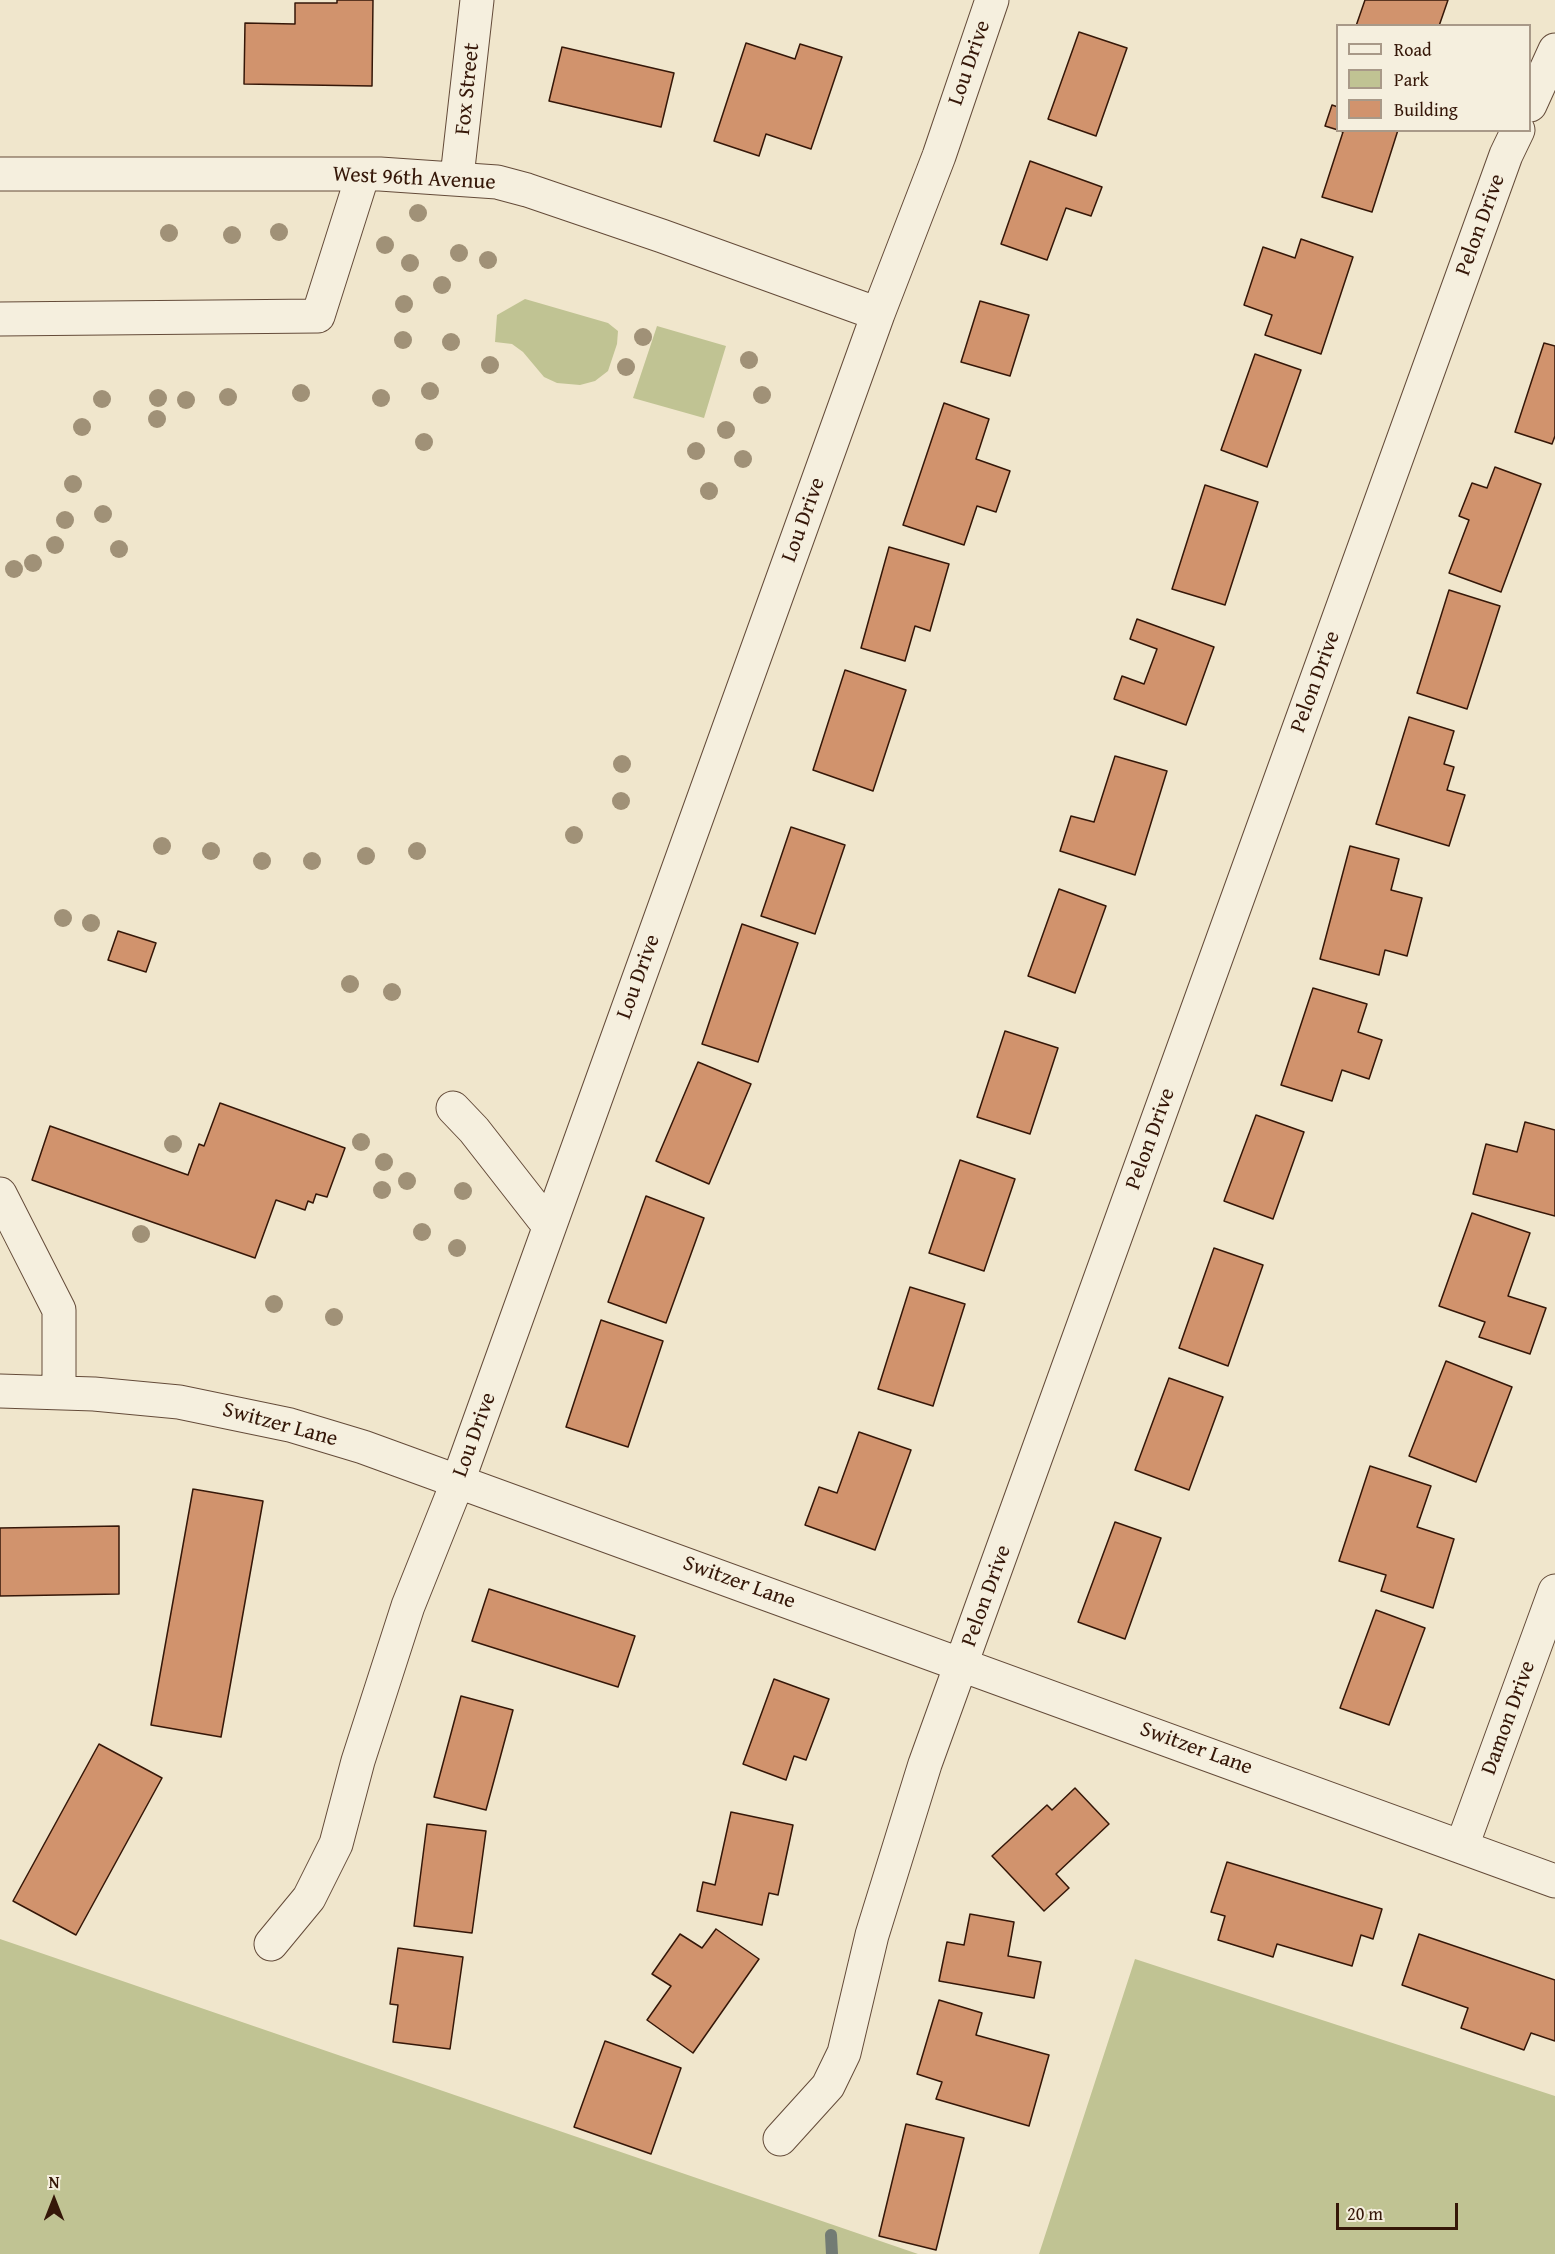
<!DOCTYPE html>
<html>
<head>
<meta charset="utf-8">
<style>
	body { margin:0 }
	#map { position:relative; width:1555px; height:2254px; overflow:hidden; background:#f0e6cc; font-family:"Gentium Book Plus",serif }
	canvas { display:block }
	.legend { position:absolute; left:1336px; top:24px; width:195px; height:108px; box-sizing:border-box; background:#f5efde; border:2px solid #a89988; margin:0; padding:8px 10px; list-style:none; font-size:18px; color:#351708 }
	.legend li { display:flex; align-items:center; gap:12px; height:30px }
	.legend b { width:30px; border:2px solid #a89988 }
	.north { position:absolute; left:24px; top:2170px; width:60px; height:60px; -webkit-text-stroke:4px #f5efde; paint-order:stroke; rotate:0deg; font-size:16px; font-weight:700; line-height:24px; text-align:center; color:#351708 }
	.north::after { content:''; display:block; margin:auto; width:21px; height:27px; background:#351708; clip-path:polygon(50% 0,100% 100%,50% 72%,0 100%) }
	.scale { position:absolute; left:1336px; top:2203px; width:122px; height:27px; box-sizing:border-box; border:3px solid #351708; border-top:0; padding-left:8px; font-size:18px; line-height:21px; white-space:nowrap; color:#351708; -webkit-text-stroke:4px #f5efde; paint-order:stroke }
</style>
</head>
<body>
<div id="map">
<canvas width="1555" height="2254"></canvas>
<ul class="legend">
<li><b style="height:8px;background:#f5efde"></b>Road</li>
<li><b style="height:16px;background:#c0c393"></b>Park</li>
<li><b style="height:16px;background:#d1936d"></b>Building</li>
</ul>
<div class="north">N</div>
<div class="scale">20 m</div>
</div>
<script>
const context = document.querySelector('canvas').getContext('2d');
context.lineJoin = 'round';
function fillPath(path, color) {
  context.fillStyle = color;
  context.fill(path, 'evenodd');
}
function shape(rows) {
  const path = new Path2D();
  for (const r of rows) {
    path.moveTo(r[0], r[1]);
    for (let i = 2; i < r.length; i += 2) path.lineTo(r[i], r[i + 1]);
  }
  return path;
}
function stroke(path, color, width, dash) {
  context.strokeStyle = color;
  context.lineWidth = width;
  context.lineCap = dash ? 'butt' : 'round';
  context.setLineDash(dash || []);
  context.stroke(path);
}
function drawText(font, color, halo, rows, align = 'center') {
  context.font = font + ' "Gentium Book Plus",serif';
  context.lineWidth = 4.5;
  context.setLineDash([]);
  context.textBaseline = 'middle';
  context.strokeStyle = halo;
  context.fillStyle = color;
  for (const [text, x, y, turn = 0] of rows) {
    context.save();
    context.translate(x, y);
    context.rotate((+turn || 0) * Math.PI / 180);
    context.textAlign = isNaN(turn) ? turn : align;
    if (halo) context.strokeText(text, 0, 0);
    context.fillText(text, 0, 0);
    context.restore();
  }
}
fillPath(shape([
	[525,299,608,323,618,331,617,344,608,371,595,381,580,385,557,383,544,377,523,352,512,344,495,342,497,315],
	[657,326,726,346,704,418,633,398],
	[0,1939,918,2254,0,2254],
	[1135,1959,1555,2096,1555,2254,1039,2254]
]), '#c0c393');
stroke(shape([
	[831,2235,832,2254]
]), '#727b74', 12);
const building = shape([
	[337,0,373,0,372,86,244,84,245,23,295,24,295,3,337,3,337,0],
	[1365,0,1448,0,1439,26,1356,26,1365,0],
	[1079,32,1127,48,1096,136,1048,119,1079,32],
	[746,43,795,59,800,44,842,57,811,149,766,134,759,156,714,141,746,43],
	[562,47,674,73,661,127,549,101,562,47],
	[1332,105,1338,107,1338,130,1325,126,1332,105],
	[1338,130,1398,130,1372,212,1322,197,1343,132,1338,130],
	[1030,161,1102,187,1091,216,1066,208,1047,260,1001,244,1030,161],
	[1301,239,1353,257,1321,354,1265,335,1272,315,1244,305,1263,247,1295,258,1301,239],
	[980,301,1029,315,1010,376,961,362,980,301],
	[1544,343,1555,346,1555,436,1552,444,1515,432,1544,343],
	[1255,354,1301,370,1267,467,1221,450,1255,354],
	[944,403,989,419,976,459,1010,471,996,512,977,506,964,545,903,525,944,403],
	[1495,467,1541,484,1501,592,1449,573,1469,520,1459,516,1472,483,1487,488,1495,467],
	[1205,485,1258,502,1225,605,1172,589,1205,485],
	[889,547,949,564,930,631,915,626,905,661,861,648,889,547],
	[1449,590,1500,606,1467,709,1417,693,1449,590],
	[1137,619,1214,647,1186,725,1114,699,1122,676,1144,684,1157,649,1130,639,1137,619],
	[845,670,906,690,873,791,813,770,845,670],
	[1409,717,1454,731,1444,764,1454,767,1447,790,1465,795,1449,846,1376,824,1409,717],
	[1115,756,1167,771,1135,875,1060,851,1071,816,1094,822,1115,756],
	[791,827,845,845,815,934,761,916,791,827],
	[1350,846,1399,859,1391,890,1422,898,1407,956,1385,950,1379,975,1320,959,1350,846],
	[1059,889,1106,906,1075,993,1028,976,1059,889],
	[742,924,798,943,758,1062,702,1044,742,924],
	[118,931,156,943,146,972,108,960,118,931],
	[1313,988,1367,1004,1358,1032,1382,1040,1369,1079,1342,1070,1332,1101,1281,1085,1313,988],
	[1005,1031,1058,1048,1030,1134,977,1117,1005,1031],
	[698,1062,751,1084,709,1184,656,1161,698,1062],
	[220,1103,345,1148,327,1197,316,1194,313,1203,308,1201,305,1210,276,1200,255,1258,32,1180,50,1126,188,1175,199,1144,204,1146,220,1103],
	[1256,1115,1304,1132,1273,1219,1224,1201,1256,1115],
	[1525,1122,1555,1130,1555,1216,1473,1194,1486,1144,1517,1152,1525,1122],
	[960,1160,1015,1179,984,1271,929,1253,960,1160],
	[646,1196,704,1218,666,1323,608,1302,646,1196],
	[1472,1213,1530,1233,1508,1296,1546,1308,1530,1354,1479,1337,1485,1322,1439,1306,1472,1213],
	[1214,1248,1263,1265,1228,1366,1179,1348,1214,1248],
	[910,1287,965,1304,933,1406,878,1389,910,1287],
	[601,1320,663,1341,628,1447,566,1427,601,1320],
	[1446,1361,1512,1387,1476,1482,1409,1456,1446,1361],
	[1169,1378,1223,1397,1189,1490,1135,1470,1169,1378],
	[859,1432,911,1450,875,1550,805,1525,819,1487,837,1493,859,1432],
	[1370,1466,1431,1486,1417,1527,1454,1539,1433,1608,1381,1591,1386,1575,1339,1561,1370,1466],
	[193,1489,263,1501,221,1737,151,1725,193,1489],
	[1115,1522,1161,1538,1125,1639,1078,1622,1115,1522],
	[119,1526,119,1594,0,1596,0,1528,119,1526],
	[489,1589,635,1636,618,1687,472,1641,489,1589],
	[1376,1610,1425,1628,1389,1725,1340,1708,1376,1610],
	[774,1679,829,1699,806,1760,794,1756,786,1780,743,1764,774,1679],
	[461,1696,513,1710,486,1810,434,1797,461,1696],
	[99,1744,162,1778,76,1935,13,1901,99,1744],
	[1075,1788,1109,1824,1056,1874,1069,1888,1044,1911,992,1856,1047,1805,1052,1810,1075,1788],
	[731,1812,793,1825,778,1895,769,1893,762,1925,697,1911,703,1882,715,1885,731,1812],
	[427,1824,486,1831,472,1933,414,1926,427,1824],
	[1227,1862,1382,1909,1373,1939,1361,1935,1352,1966,1277,1944,1273,1957,1218,1940,1225,1916,1211,1912,1227,1862],
	[970,1914,1014,1922,1008,1956,1041,1962,1034,1998,939,1981,947,1942,964,1945,970,1914],
	[716,1929,759,1959,693,2053,647,2020,671,1986,652,1974,680,1934,702,1948,716,1929],
	[1419,1934,1555,1980,1555,2041,1531,2033,1524,2050,1461,2028,1468,2008,1402,1985,1419,1934],
	[398,1948,463,1957,450,2049,393,2042,398,2005,390,2004,398,1948],
	[939,2000,982,2013,976,2035,1049,2055,1029,2126,936,2099,942,2082,917,2074,939,2000],
	[605,2041,681,2068,651,2154,574,2127,605,2041],
	[906,2124,964,2138,936,2250,879,2236,906,2124]
]);
fillPath(building, '#d1936d');
stroke(building, '#351708', 1.5);
const minor = shape([
	[1530,105,1555,50],
	[0,174,380,174,497,182,527,190,662,236,878,314],
	[457,177,477,0],
	[0,319,318,316,363,174],
	[453,1108,474,1130,549,1226],
	[0,1194,59,1310,59,1392],
	[0,1391,94,1394,179,1402,290,1425,363,1447,1555,1881],
	[1462,1846,1555,1591],
	[271,1944,309,1898,336,1844,358,1761,408,1606,458,1481,878,314,939,156,992,0],
	[780,2139,828,2086,844,2053,872,1935,925,1764,1506,155,1518,130]
]);
stroke(minor, '#644b39', 35);
stroke(minor, '#f5efde', 33);
context.fillStyle = '#a09177';
for (const [x, y] of [
	[418,213],
	[279,232],
	[169,233],
	[232,235],
	[385,245],
	[459,253],
	[488,260],
	[410,263],
	[442,285],
	[404,304],
	[643,337],
	[403,340],
	[451,342],
	[749,360],
	[490,365],
	[626,367],
	[430,391],
	[301,393],
	[762,395],
	[228,397],
	[158,398],
	[381,398],
	[102,399],
	[186,400],
	[157,419],
	[82,427],
	[726,430],
	[424,442],
	[696,451],
	[743,459],
	[73,484],
	[709,491],
	[103,514],
	[65,520],
	[55,545],
	[119,549],
	[33,563],
	[14,569],
	[622,764],
	[621,801],
	[574,835],
	[162,846],
	[211,851],
	[417,851],
	[366,856],
	[262,861],
	[312,861],
	[63,918],
	[91,923],
	[350,984],
	[392,992],
	[361,1142],
	[173,1144],
	[384,1162],
	[407,1181],
	[382,1190],
	[463,1191],
	[422,1232],
	[141,1234],
	[457,1248],
	[274,1304],
	[334,1317]
]) {
  context.beginPath();
  context.arc(x, y, 9, 0, 2 * Math.PI);
  context.fill();
}
drawText('22px', '#351708', '#f5efde', [
	["Lou Drive",970,63,-71],
	["Fox Street",468,89,-84],
	["West 96th Avenue",414,179,3],
	["Pelon Drive",1481,225,-70],
	["Lou Drive",804,520,-70],
	["Pelon Drive",1316,682,-70],
	["Lou Drive",639,977,-70],
	["Pelon Drive",1151,1139,-70],
	["Switzer Lane",280,1425,15],
	["Lou Drive",475,1435,-70],
	["Switzer Lane",739,1583,20],
	["Pelon Drive",987,1596,-70],
	["Damon Drive",1509,1718,-70],
	["Switzer Lane",1196,1749,20]
]);
</script>
</body>
</html>
